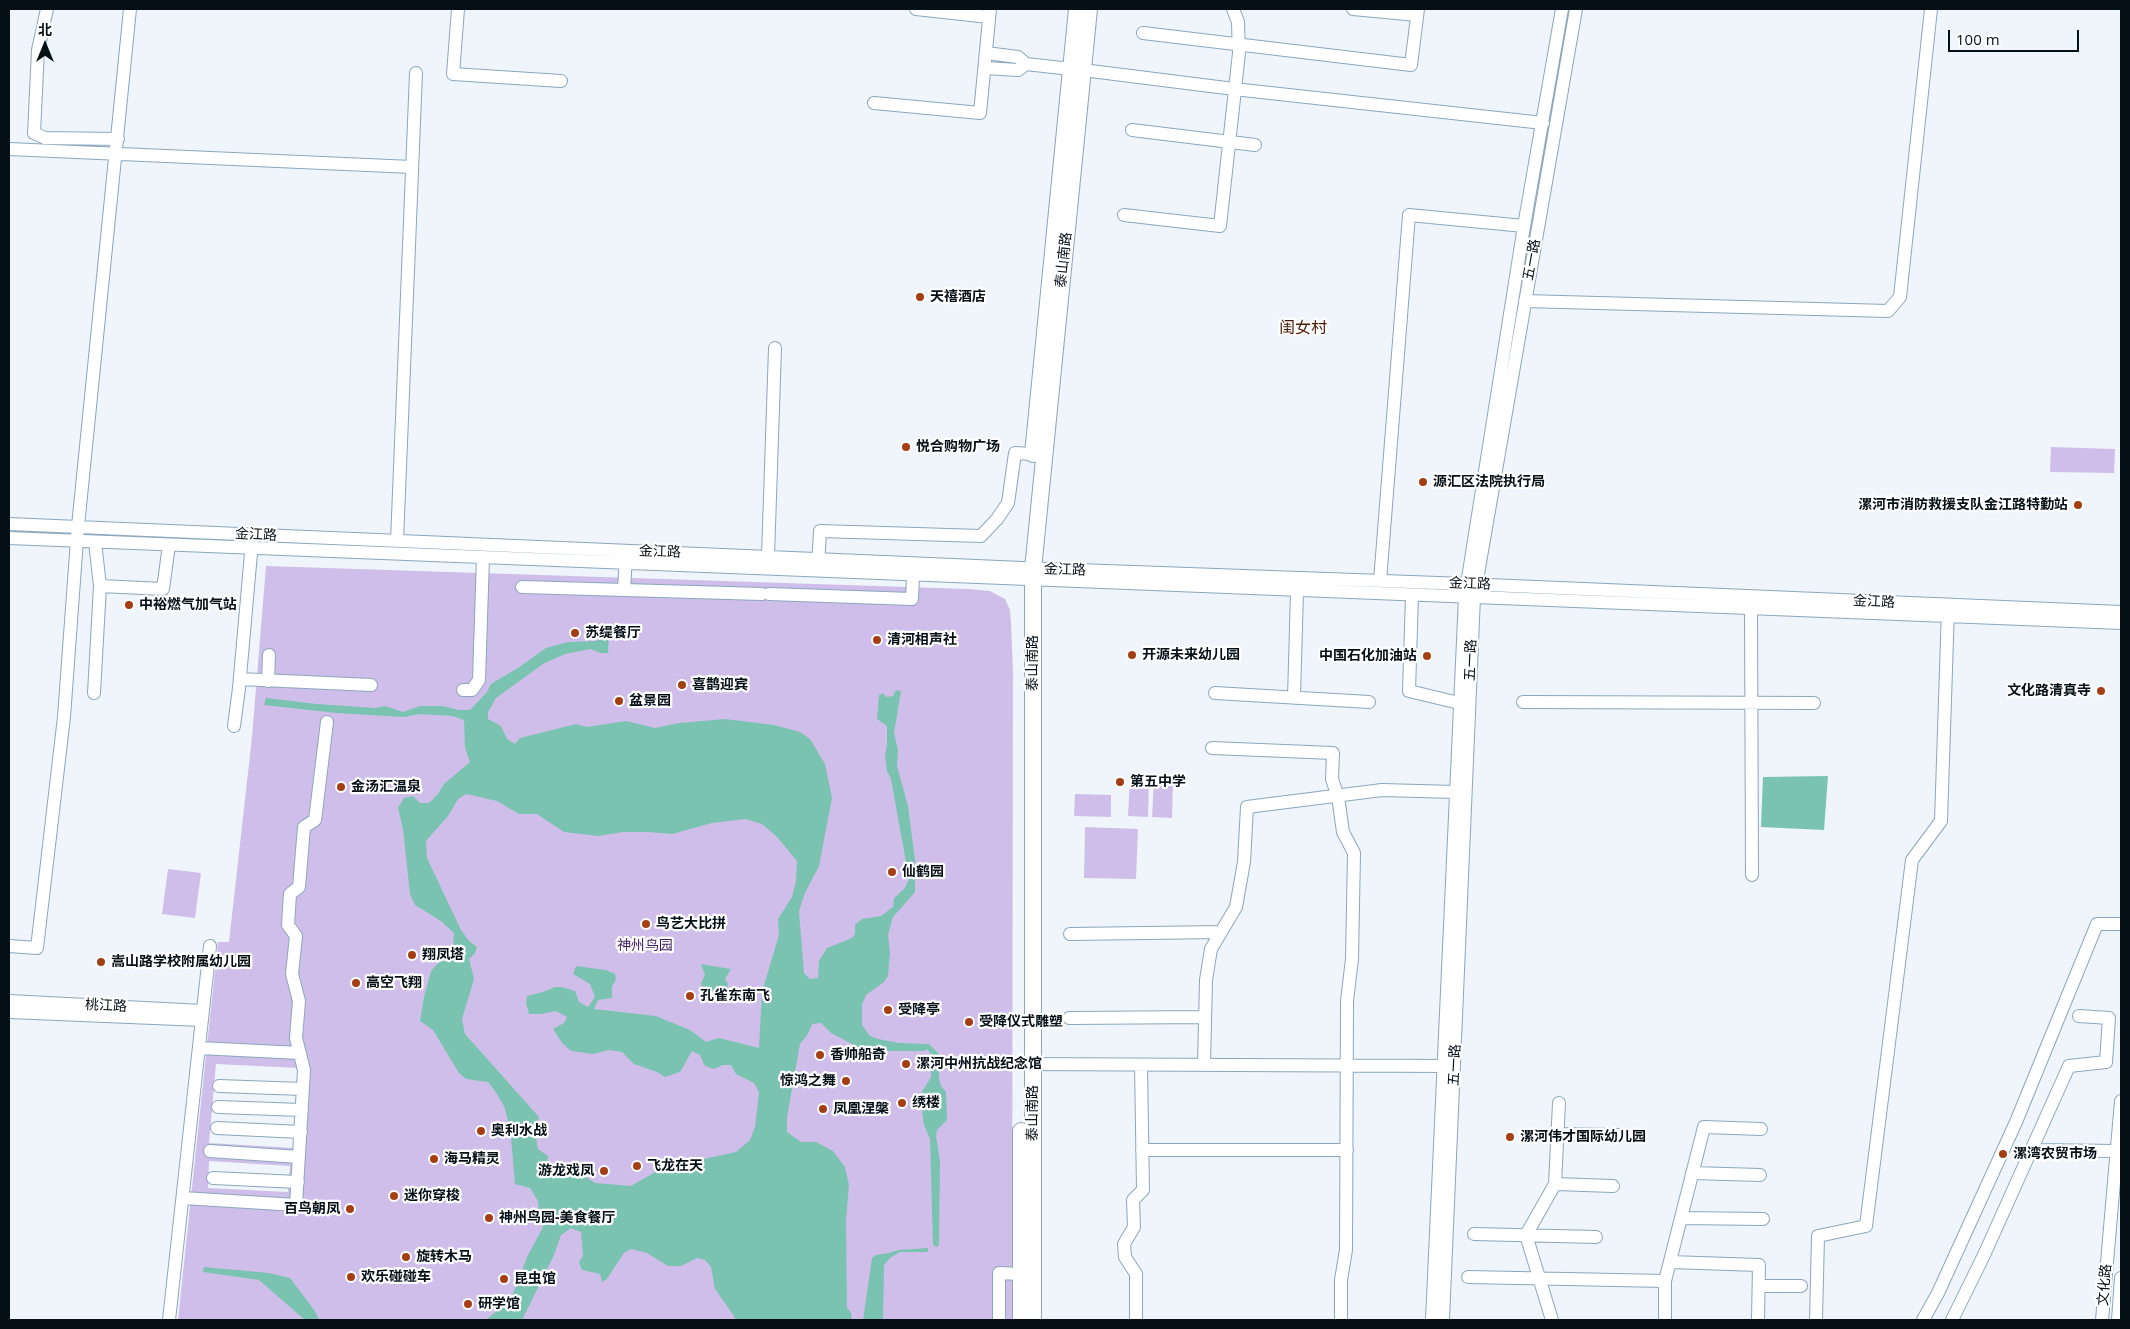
<!DOCTYPE html>
<html>
<head>
<meta charset="utf-8">
<style>
	body { margin:0 }
	#map { position:relative; width:2130px; height:1329px; overflow:hidden; background:#eff5fa; font-family:"Open Sans","Noto Sans SC",sans-serif }
	canvas { display:block }
	.frame { position:absolute; inset:0; border:10px solid #050f16; pointer-events:none }
	.north { position:absolute; left:20px; top:20px; width:50px; height:50px; -webkit-text-stroke:4px #fff; paint-order:stroke; rotate:0deg; font-size:14px; font-weight:700; line-height:20px; text-align:center; color:#050f16 }
	.north::after { content:''; display:block; margin:auto; width:18px; height:22px; background:#050f16; clip-path:polygon(50% 0,100% 100%,50% 72%,0 100%) }
	.scale { position:absolute; left:1948px; top:30px; width:131px; height:22px; box-sizing:border-box; border:2px solid #050f16; border-top:0; padding-left:6px; font-size:15px; line-height:18px; white-space:nowrap; color:#050f16; -webkit-text-stroke:4px #fff; paint-order:stroke }
</style>
</head>
<body>
<div id="map">
<canvas width="2130" height="1329"></canvas>
<div class="frame"></div>
<div class="north">北</div>
<div class="scale">100 m</div>
</div>
<script>
const context = document.querySelector('canvas').getContext('2d');
context.lineJoin = 'round';
function fillPath(path, color) {
  context.fillStyle = color;
  context.fill(path, 'evenodd');
}
function shape(rows) {
  const path = new Path2D();
  for (const r of rows) {
    path.moveTo(r[0], r[1]);
    for (let i = 2; i < r.length; i += 2) path.lineTo(r[i], r[i + 1]);
  }
  return path;
}
function stroke(path, color, width, dash) {
  context.strokeStyle = color;
  context.lineWidth = width;
  context.lineCap = dash ? 'butt' : 'round';
  context.setLineDash(dash || []);
  context.stroke(path);
}
function drawText(font, color, halo, rows, align = 'center') {
  context.font = font + ' "Open Sans","Noto Sans SC",sans-serif';
  context.lineWidth = 4.5;
  context.setLineDash([]);
  context.textBaseline = 'middle';
  context.strokeStyle = halo;
  context.fillStyle = color;
  for (const [text, x, y, turn = 0] of rows) {
    context.save();
    context.translate(x, y);
    context.rotate((+turn || 0) * Math.PI / 180);
    context.textAlign = isNaN(turn) ? turn : align;
    if (halo) context.strokeText(text, 0, 0);
    context.fillText(text, 0, 0);
    context.restore();
  }
}
fillPath(shape([
	[2051,447,2115,449,2114,473,2050,472],
	[266,566,968,589,990,591,1005,599,1010,610,1011,623,1013,671,1012,1320,178,1320,218,942,229,942,252,737],
	[216,1064,298,1068,294,1148,209,1143],
	[209,1161,290,1166,288,1192,208,1188],
	[1130,778,1149,779,1148,817,1128,816],
	[1154,780,1173,781,1172,818,1152,817],
	[1075,794,1111,795,1111,817,1074,816],
	[1085,827,1138,829,1136,879,1084,878],
	[168,869,201,873,195,918,162,914]
]), '#d0beea');
fillPath(shape([
	[609,631,608,653,600,653,591,649,565,654,543,664,496,698,488,712,488,719,501,726,507,739,515,744,520,738,576,724,587,727,626,721,655,728,679,723,725,719,774,725,800,732,810,739,825,764,832,798,819,866,805,893,799,911,804,973,810,979,818,978,819,961,827,948,852,938,855,934,855,925,862,919,881,916,893,907,894,898,905,888,909,879,891,779,887,771,885,755,887,745,887,726,877,719,879,695,883,693,886,697,893,696,896,690,901,691,894,733,898,750,897,766,908,806,915,860,915,892,893,917,888,935,890,953,888,976,884,982,866,995,862,1005,862,1025,870,1036,878,1039,899,1043,929,1044,939,1054,939,1078,941,1086,946,1092,947,1120,937,1130,936,1136,940,1161,939,1245,937,1247,933,1245,930,1139,924,1125,921,1104,922,1092,931,1077,931,1054,927,1049,924,1051,877,1051,877,1057,831,1033,821,1023,812,1024,808,1034,800,1044,787,1117,787,1132,801,1142,816,1142,833,1151,845,1167,849,1185,846,1221,847,1308,851,1313,852,1320,735,1320,734,1316,715,1289,711,1267,705,1260,697,1258,681,1266,668,1266,647,1253,631,1249,624,1253,607,1279,602,1282,600,1274,582,1270,579,1262,583,1256,581,1232,571,1228,561,1235,554,1255,522,1320,486,1320,511,1299,527,1257,543,1227,541,1215,539,1212,538,1201,530,1188,515,1184,510,1127,504,1106,495,1091,488,1082,466,1079,459,1073,433,1030,420,1021,424,997,431,971,453,947,454,933,441,921,415,905,410,894,403,829,398,808,404,798,413,796,420,803,429,803,438,794,444,784,470,762,465,748,464,720,452,716,420,714,404,717,336,713,264,705,266,698,317,704,375,708,385,706,403,712,420,706,442,706,459,710,470,710,487,692,491,684,521,666,546,648,568,642,596,641],
	[466,794,497,801,519,814,537,814,564,832,598,836,623,832,648,832,672,834,712,823,745,819,762,824,777,837,797,861,796,881,792,897,778,919,779,935,762,992,759,1048,719,1038,706,1042,690,1030,656,1016,594,1009,598,1000,612,998,612,987,616,979,615,974,606,970,576,966,573,974,590,984,595,997,588,1007,579,1002,575,991,562,987,555,987,543,992,527,996,526,1003,529,1014,541,1014,556,1011,567,1017,564,1023,553,1029,562,1043,571,1051,593,1054,609,1050,622,1052,634,1064,657,1072,665,1077,680,1072,692,1051,700,1055,705,1066,714,1069,723,1065,731,1065,736,1074,754,1083,759,1092,755,1127,750,1140,736,1152,662,1168,631,1186,595,1183,586,1177,568,1173,551,1175,546,1170,548,1156,538,1149,536,1138,539,1117,465,1034,462,1019,474,979,469,959,475,953,477,947,469,941,461,930,427,858,426,841,448,816,458,799],
	[1828,776,1824,830,1761,827,1763,777],
	[701,964,731,969,725,979,728,984,726,998,715,999,704,996,701,983,705,975],
	[928,1248,928,1252,900,1252,890,1258,884,1265,883,1320,863,1320,872,1258,876,1255,889,1253,898,1250],
	[204,1267,269,1273,290,1278,315,1311,319,1320,305,1320,259,1280,203,1272]
]), '#7bc3b1');
const minor = shape([
	[47,9,38,50,34,133,45,138,118,139],
	[458,9,453,74,561,81],
	[916,9,989,17],
	[1353,9,1417,15],
	[1143,33,1411,65,1418,9],
	[986,53,1018,57,1026,64,1071,69],
	[985,68,1018,70,1026,64],
	[1083,70,1234,89,1543,123],
	[874,103,980,113,990,9],
	[1132,130,1255,145],
	[9,149,412,167],
	[1124,215,1220,226,1239,53,1238,22,1233,9],
	[1525,301,1888,311,1900,297,1931,9],
	[9,524,1022,568,1466,584,2121,612],
	[9,538,2121,623],
	[397,541,416,73],
	[95,542,100,586,163,589,169,545],
	[768,556,775,348],
	[818,566,820,531,981,536,997,519,1008,503,1015,453,1033,454],
	[1380,581,1409,215,1524,226],
	[522,587,762,594],
	[624,590,626,556],
	[769,594,912,599,913,576],
	[1412,595,1409,691,1459,703],
	[1751,609,1752,875],
	[240,679,371,685],
	[268,681,269,655],
	[463,690,472,690,479,680,483,557],
	[94,693,100,586],
	[1215,693,1369,702],
	[1294,698,1297,591],
	[1523,702,1814,703],
	[234,726,239,688,252,542],
	[1212,748,1333,753,1332,779,1338,797,1343,832,1354,853,1352,959,1347,1001,1346,1250,1341,1280,1341,1320],
	[1070,934,1221,932],
	[9,946,37,948,64,717,78,526,130,9],
	[9,1001,203,1011],
	[9,1012,202,1020],
	[1069,1018,1205,1017],
	[199,1048,300,1053],
	[1021,1064,1451,1066],
	[1204,1065,1206,980,1211,949,1236,907,1244,862,1247,807,1382,790,1455,792],
	[219,1086,303,1089],
	[218,1107,302,1110],
	[217,1128,301,1132],
	[1557,1134,1623,1135],
	[1142,1150,1347,1150],
	[2031,1150,2117,1151],
	[210,1151,299,1157],
	[1692,1173,1760,1175],
	[213,1178,298,1182],
	[1555,1184,1613,1186],
	[183,1198,296,1205,304,1070,296,1038,299,1001,292,974,296,936,288,925,290,894,299,887,304,827,315,820,327,722],
	[1681,1218,1763,1219],
	[1474,1234,1596,1237],
	[1670,1262,1759,1265,1758,1320],
	[1468,1277,1665,1281],
	[1759,1286,1801,1286],
	[169,1320,210,946],
	[999,1320,999,1273,1021,1274],
	[1136,1320,1136,1274,1125,1257,1124,1244,1134,1227,1133,1200,1143,1190,1141,1065],
	[1432,1320,1465,597,1524,226,1562,9],
	[1443,1320,1474,597,1576,9],
	[1552,1320,1526,1235,1555,1184,1559,1103],
	[1665,1320,1665,1281,1704,1127,1761,1129],
	[1816,1320,1818,1236,1866,1226,1912,860,1941,821,1948,609],
	[1923,1320,1938,1293,2016,1122,2097,924,2121,924],
	[1952,1320,1984,1255,2069,1066,2106,1062,2109,1018,2079,1016],
	[2102,1320,2121,1101],
	[2118,1320,2121,1278]
]);
const major = shape([
	[1033,454,1077,9],
	[1021,1131,1021,1320],
	[1033,1320,1033,569,1089,9]
]);
stroke(minor, '#8aa7bd', 14);
stroke(major, '#8aa7bd', 18);
stroke(minor, '#fff', 12);
stroke(major, '#fff', 16);
for (const [x, y, r, color] of [
	[920,297,5,"#a43e13"],
	[906,447,5,"#a43e13"],
	[1423,482,5,"#a43e13"],
	[2078,505,5,"#a43e13"],
	[129,605,5,"#a43e13"],
	[575,633,5,"#a43e13"],
	[877,640,5,"#a43e13"],
	[1132,655,5,"#a43e13"],
	[1427,656,5,"#a43e13"],
	[682,685,5,"#a43e13"],
	[2101,691,5,"#a43e13"],
	[619,701,5,"#a43e13"],
	[1120,782,5,"#a43e13"],
	[341,787,5,"#a43e13"],
	[892,872,5,"#a43e13"],
	[646,924,5,"#a43e13"],
	[412,955,5,"#a43e13"],
	[101,962,5,"#a43e13"],
	[356,983,5,"#a43e13"],
	[690,996,5,"#a43e13"],
	[888,1010,5,"#a43e13"],
	[969,1022,5,"#a43e13"],
	[820,1055,5,"#a43e13"],
	[906,1064,5,"#a43e13"],
	[846,1081,5,"#a43e13"],
	[902,1103,5,"#a43e13"],
	[823,1109,5,"#a43e13"],
	[481,1131,5,"#a43e13"],
	[1510,1137,5,"#a43e13"],
	[2003,1154,5,"#a43e13"],
	[434,1159,5,"#a43e13"],
	[637,1166,5,"#a43e13"],
	[604,1171,5,"#a43e13"],
	[394,1196,5,"#a43e13"],
	[350,1209,5,"#a43e13"],
	[489,1218,5,"#a43e13"],
	[406,1257,5,"#a43e13"],
	[351,1277,5,"#a43e13"],
	[504,1279,5,"#a43e13"],
	[468,1304,5,"#a43e13"]
]) {
  const dot = new Path2D();
  dot.arc(x, y, r, 0, 2 * Math.PI);
  context.fillStyle = color;
  context.fill(dot);
  stroke(dot, '#fff', 2);
}
drawText('14px', '#050f16', '#fff', [
	["泰山南路",1064,260,-84],
	["五一路",1532,260,-80],
	["金江路",256,535,3],
	["金江路",660,552,2],
	["金江路",1065,570,2],
	["金江路",1470,584,2],
	["金江路",1874,602,3],
	["五一路",1471,660,-88],
	["泰山南路",1033,663,-90],
	["桃江路",106,1006,3],
	["五一路",1455,1065,-87],
	["泰山南路",1033,1113,-90],
	["文化路",2105,1285,-85]
]);
drawText('bold 14px', '#050f16', '#fff', [
	["天禧酒店",930,297],
	["悦合购物广场",916,447],
	["源汇区法院执行局",1433,482],
	["漯河市消防救援支队金江路特勤站",2068,505,"right"],
	["中裕燃气加气站",139,605],
	["苏缇餐厅",585,633],
	["清河相声社",887,640],
	["开源未来幼儿园",1142,655],
	["中国石化加油站",1417,656,"right"],
	["喜鹊迎宾",692,685],
	["文化路清真寺",2091,691,"right"],
	["盆景园",629,701],
	["第五中学",1130,782],
	["金汤汇温泉",351,787],
	["仙鹤园",902,872],
	["鸟艺大比拼",656,924],
	["翔凤塔",422,955],
	["嵩山路学校附属幼儿园",111,962],
	["高空飞翔",366,983],
	["孔雀东南飞",700,996],
	["受降亭",898,1010],
	["受降仪式雕塑",979,1022],
	["香帅船奇",830,1055],
	["漯河中州抗战纪念馆",916,1064],
	["惊鸿之舞",836,1081,"right"],
	["绣楼",912,1103],
	["凤凰涅槃",833,1109],
	["奥利水战",491,1131],
	["漯河伟才国际幼儿园",1520,1137],
	["漯湾农贸市场",2013,1154],
	["海马精灵",444,1159],
	["飞龙在天",647,1166],
	["游龙戏凤",594,1171,"right"],
	["迷你穿梭",404,1196],
	["百鸟朝凤",340,1209,"right"],
	["神州鸟园-美食餐厅",499,1218],
	["旋转木马",416,1257],
	["欢乐碰碰车",361,1277],
	["昆虫馆",514,1279],
	["研学馆",478,1304]
], 'left');
drawText('14px', '#3d1e5c', '#fff', [
	["神州鸟园",645,946]
]);
drawText('16px', '#4c1b07', '#fff', [
	["闺女村",1303,328]
]);
</script>
</body>
</html>
